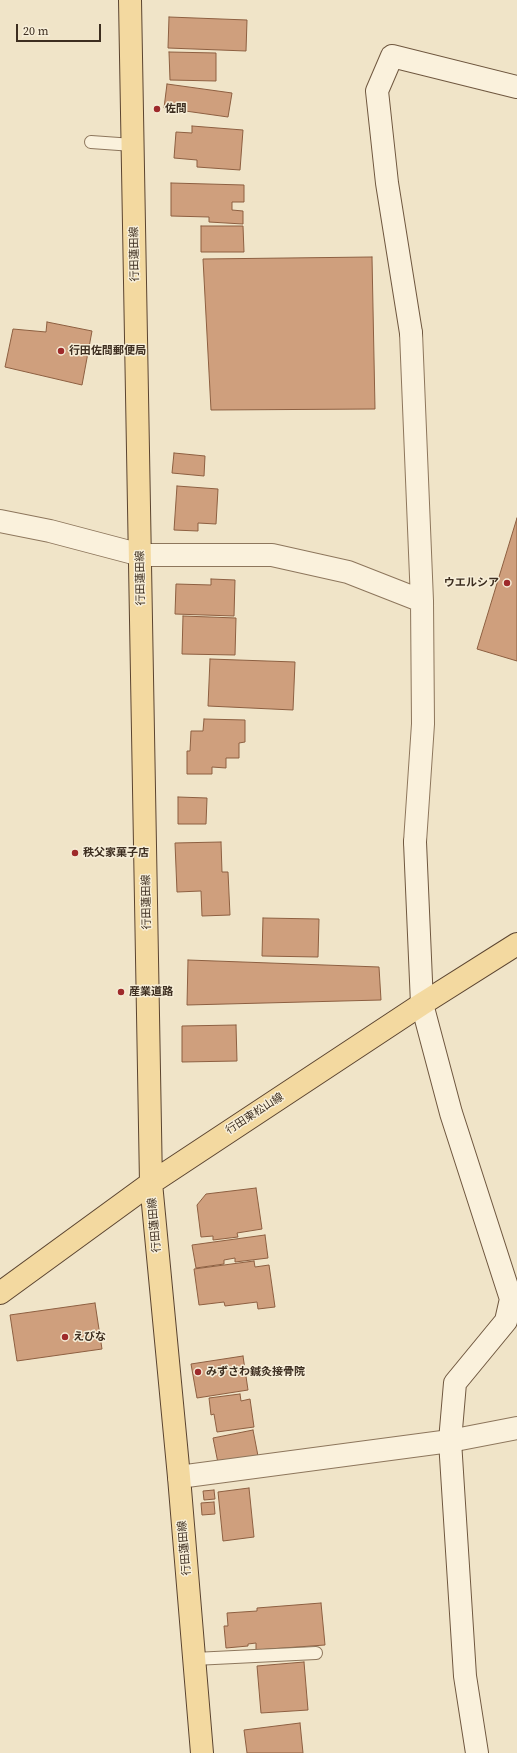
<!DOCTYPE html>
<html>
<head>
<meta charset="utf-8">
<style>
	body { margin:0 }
	#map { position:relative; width:517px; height:1753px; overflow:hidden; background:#f0e4c8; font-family:"Source Serif 4",serif }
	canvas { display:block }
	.scale { position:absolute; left:16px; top:24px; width:85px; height:18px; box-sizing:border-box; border:2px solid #3d2e20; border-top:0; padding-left:5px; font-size:12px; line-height:14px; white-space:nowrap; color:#3d2e20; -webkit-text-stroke:3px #f7eed8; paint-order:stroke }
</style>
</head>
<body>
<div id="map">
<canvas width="517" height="1753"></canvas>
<div class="scale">20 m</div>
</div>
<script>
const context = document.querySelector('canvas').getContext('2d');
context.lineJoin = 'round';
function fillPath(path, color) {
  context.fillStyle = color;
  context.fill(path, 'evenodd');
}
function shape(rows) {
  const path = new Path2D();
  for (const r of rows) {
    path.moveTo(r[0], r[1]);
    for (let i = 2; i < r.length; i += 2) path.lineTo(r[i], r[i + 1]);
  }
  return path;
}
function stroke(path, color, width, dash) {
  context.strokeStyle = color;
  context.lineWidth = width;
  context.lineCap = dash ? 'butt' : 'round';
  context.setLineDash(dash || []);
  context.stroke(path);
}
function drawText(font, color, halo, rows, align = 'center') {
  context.font = font + ' "Source Serif 4","Noto Sans JP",serif';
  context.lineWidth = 3;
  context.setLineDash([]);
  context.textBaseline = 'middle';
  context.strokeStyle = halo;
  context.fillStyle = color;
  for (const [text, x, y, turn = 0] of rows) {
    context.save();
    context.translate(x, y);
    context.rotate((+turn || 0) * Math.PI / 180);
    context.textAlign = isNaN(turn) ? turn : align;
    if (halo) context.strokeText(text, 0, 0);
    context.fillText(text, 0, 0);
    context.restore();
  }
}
const building = shape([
	[169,17,247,20,246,51,168,48,169,17],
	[169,52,216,53,216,81,170,80,169,52],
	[167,84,232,93,228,117,164,108,167,84],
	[192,126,243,130,240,170,197,167,197,160,174,158,176,132,192,133,192,126],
	[171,183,244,185,244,202,232,202,232,210,243,211,243,224,209,222,209,217,171,216,171,183],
	[201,226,243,226,244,252,201,252,201,226],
	[372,257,375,409,211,410,203,259,372,257],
	[47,322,92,331,82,385,5,367,13,329,46,332,47,322],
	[174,453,205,456,204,476,172,473,174,453],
	[177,486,218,489,216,524,198,523,198,531,174,530,177,486],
	[517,518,517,661,477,649,517,518],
	[211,579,235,580,234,616,175,614,176,584,211,585,211,579],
	[183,616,236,618,235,655,182,654,183,616],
	[210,659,295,662,293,710,208,706,210,659],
	[204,719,245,720,245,742,239,743,239,758,226,758,226,768,212,767,212,774,187,774,187,751,190,751,191,731,203,731,204,719],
	[178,797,207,798,206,824,178,824,178,797],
	[221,842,222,872,228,872,230,915,202,916,201,891,177,892,175,843,221,842],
	[263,918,319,919,318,957,262,956,263,918],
	[188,960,379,967,381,1000,187,1005,188,960],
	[236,1025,237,1061,182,1062,182,1026,236,1025],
	[256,1188,262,1229,237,1233,238,1237,213,1240,213,1236,201,1237,197,1205,206,1194,256,1188],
	[265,1235,268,1258,235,1262,235,1258,224,1260,224,1264,196,1268,192,1245,265,1235],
	[254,1261,255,1267,269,1265,275,1307,258,1309,257,1302,225,1306,224,1302,199,1305,194,1269,254,1261],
	[95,1303,102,1349,17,1361,10,1315,95,1303],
	[243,1356,248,1390,197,1398,191,1364,243,1356],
	[240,1394,241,1401,250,1399,254,1427,217,1432,214,1414,211,1415,209,1398,240,1394],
	[253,1430,258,1456,218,1463,213,1438,253,1430],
	[249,1488,254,1537,223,1541,218,1492,249,1488],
	[214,1490,215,1499,204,1500,203,1491,214,1490],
	[214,1502,215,1514,202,1515,201,1503,214,1502],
	[321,1603,325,1645,256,1650,256,1643,248,1644,248,1646,226,1648,224,1626,228,1626,227,1613,257,1611,257,1608,321,1603],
	[304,1662,308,1710,261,1713,257,1666,304,1662],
	[300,1723,303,1753,247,1753,244,1730,300,1723]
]);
fillPath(building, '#cf9f7d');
stroke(building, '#8d5f41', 1);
const lane = shape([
	[91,142,133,145],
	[194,1659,316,1653]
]);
const street = shape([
	[411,333,422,601,423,724,415,842],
	[0,521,50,531,141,555,272,555,348,572,422,601],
	[179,1477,450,1441,517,1428]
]);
const secondary = shape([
	[411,333,387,183,377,91,392,56,517,87],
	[415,842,422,1004,451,1113,511,1299,506,1321,455,1383,450,1441,465,1676,477,1753]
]);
const primary = shape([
	[130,0,151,1183,179,1477,202,1753],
	[0,1293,151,1183,422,1004,517,944]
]);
stroke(lane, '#8d765c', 14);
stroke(street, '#8d765c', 24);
stroke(secondary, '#6f573f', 24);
stroke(primary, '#5b4430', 24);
stroke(lane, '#faf1dc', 12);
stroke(street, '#faf1dc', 22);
stroke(secondary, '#faf1dc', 22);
stroke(primary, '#f3d9a0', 22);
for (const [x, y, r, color] of [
	[157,109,4,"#9e2a2b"],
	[61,351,4,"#9e2a2b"],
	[507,583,4,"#9e2a2b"],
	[75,853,4,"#9e2a2b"],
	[121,992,4,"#9e2a2b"],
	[65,1337,4,"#9e2a2b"],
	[198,1372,4,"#9e2a2b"]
]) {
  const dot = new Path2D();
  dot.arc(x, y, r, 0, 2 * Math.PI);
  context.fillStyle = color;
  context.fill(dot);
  stroke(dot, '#f7eed8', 1.5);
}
drawText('bold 11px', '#3d2e20', '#f7eed8', [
	["佐間",165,109],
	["行田佐間郵便局",69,351],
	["ウエルシア",499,583,"right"],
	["秩父家菓子店",83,853],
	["産業道路",129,992],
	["えびな",73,1337],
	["みずさわ鍼灸接骨院",206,1372]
], 'left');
drawText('11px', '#3d2e20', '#f7eed8', [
	["行田蓮田線",135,254,-91],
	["行田蓮田線",141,578,-91],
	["行田蓮田線",147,902,-91],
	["行田東松山線",255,1114,-33],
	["行田蓮田線",155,1225,-95],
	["行田蓮田線",185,1548,-95]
]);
</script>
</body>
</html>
